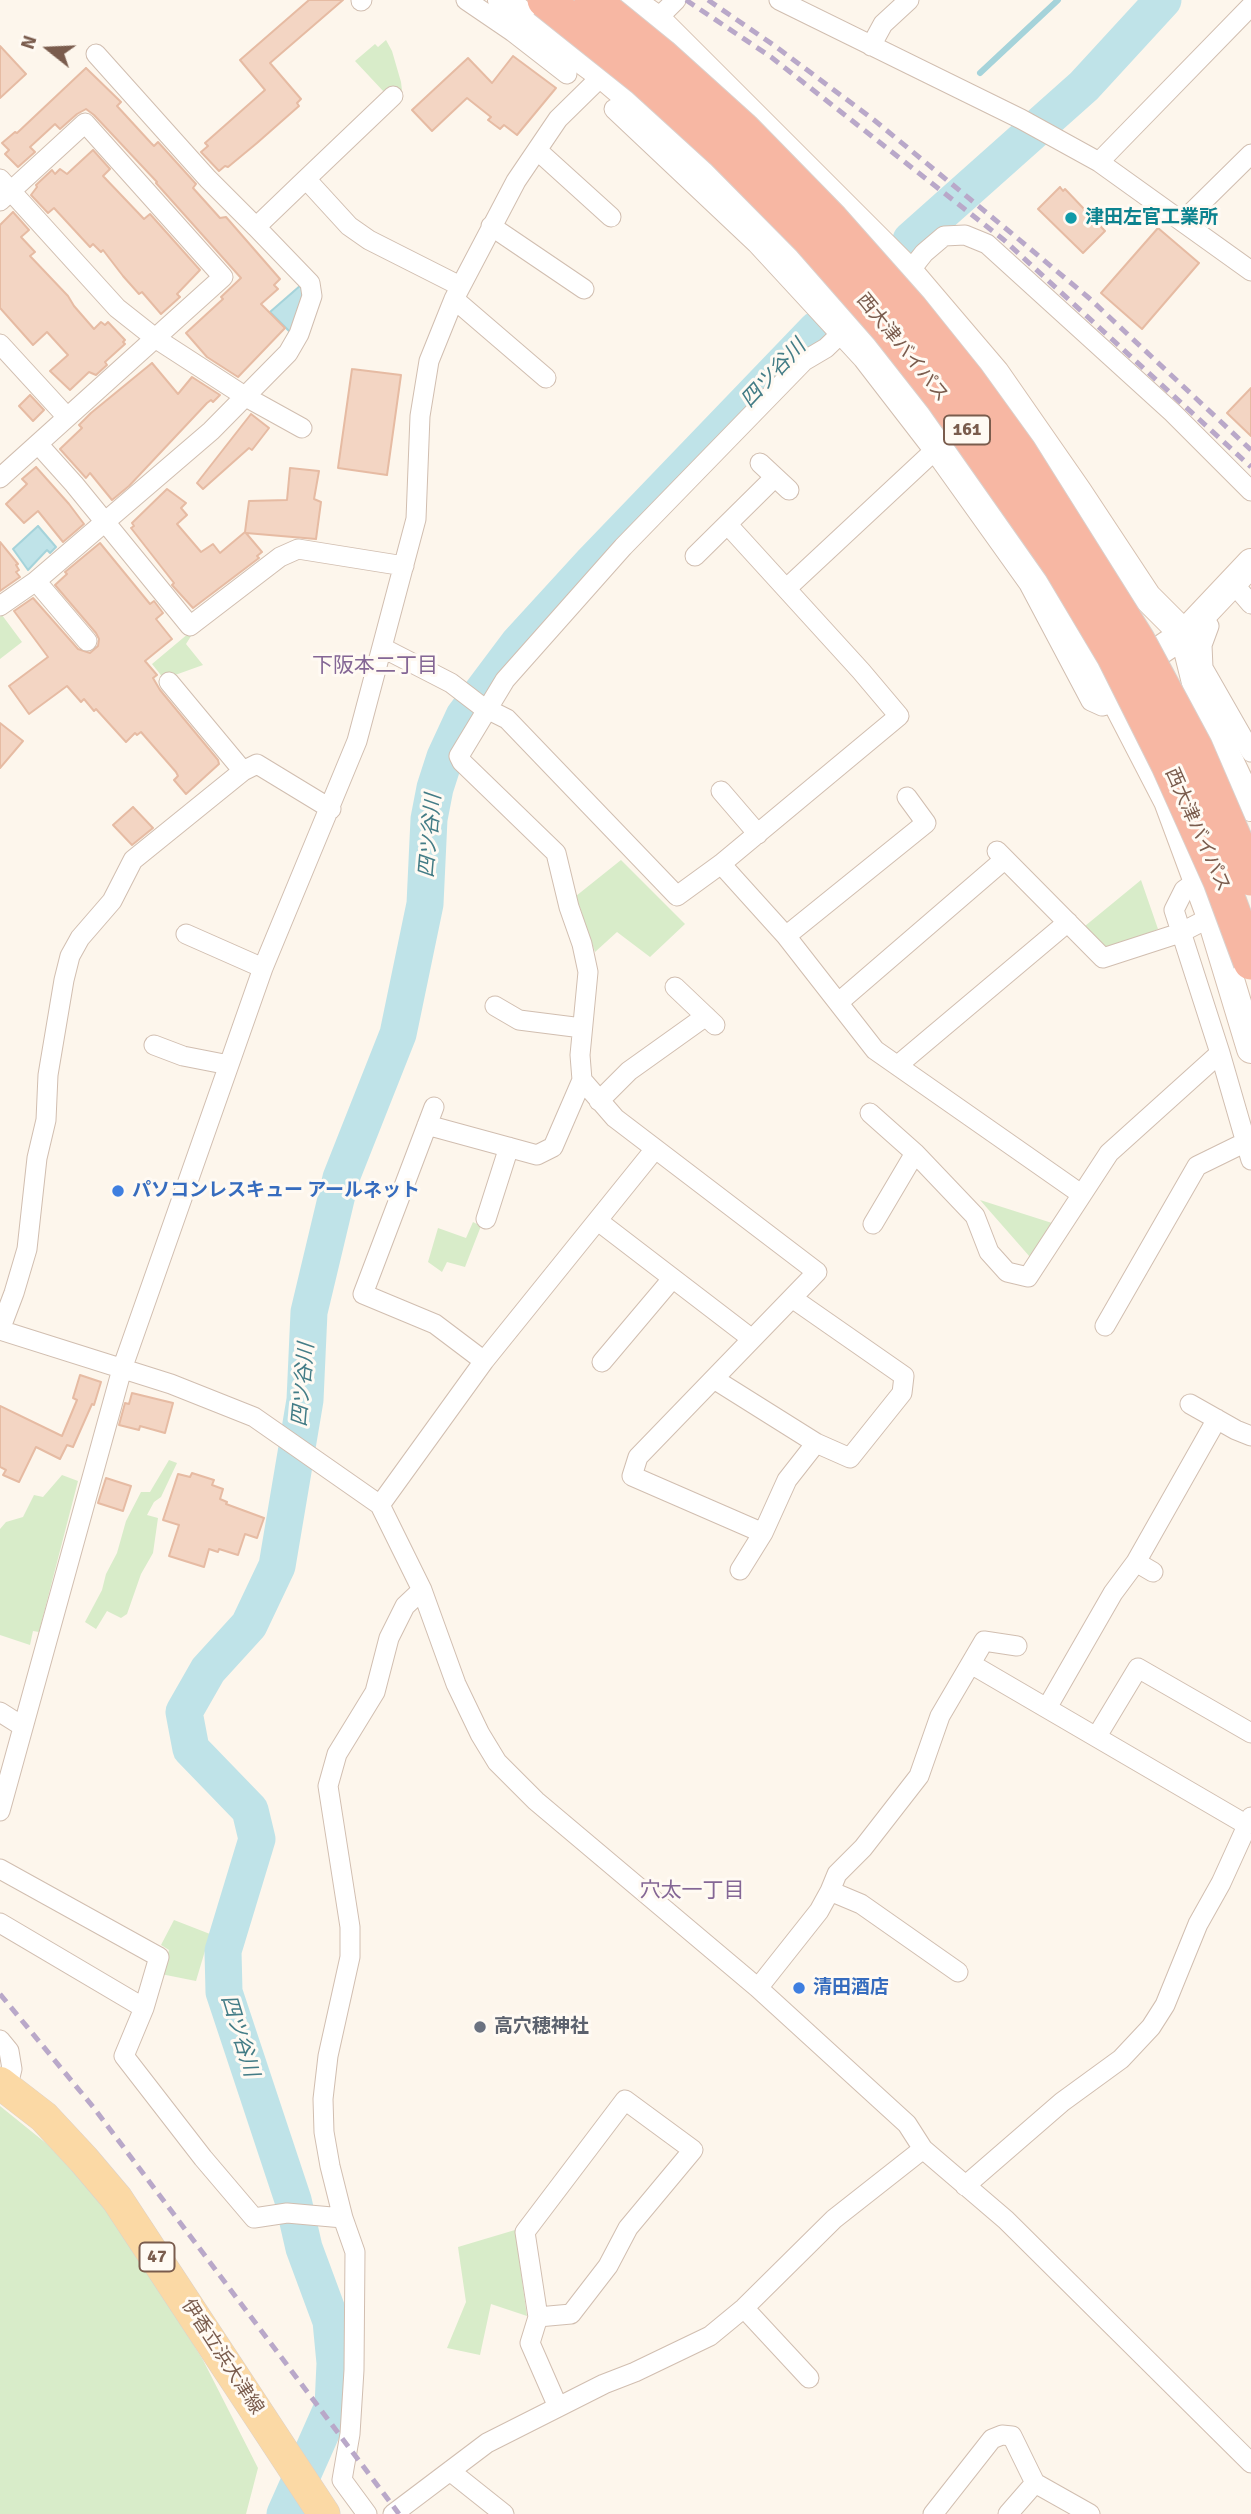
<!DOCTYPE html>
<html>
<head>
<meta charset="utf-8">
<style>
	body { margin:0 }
	#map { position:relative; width:1251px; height:2514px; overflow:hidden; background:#fdf6ec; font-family:Signika,sans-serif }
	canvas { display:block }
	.north { position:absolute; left:14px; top:14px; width:70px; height:70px; -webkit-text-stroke:5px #fffaf3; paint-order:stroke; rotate:288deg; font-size:19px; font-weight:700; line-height:28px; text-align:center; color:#7a5c4d }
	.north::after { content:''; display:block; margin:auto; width:24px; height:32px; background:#7a5c4d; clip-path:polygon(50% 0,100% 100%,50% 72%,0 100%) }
</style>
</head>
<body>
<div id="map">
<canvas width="1251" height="2514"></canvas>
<div class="north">N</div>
</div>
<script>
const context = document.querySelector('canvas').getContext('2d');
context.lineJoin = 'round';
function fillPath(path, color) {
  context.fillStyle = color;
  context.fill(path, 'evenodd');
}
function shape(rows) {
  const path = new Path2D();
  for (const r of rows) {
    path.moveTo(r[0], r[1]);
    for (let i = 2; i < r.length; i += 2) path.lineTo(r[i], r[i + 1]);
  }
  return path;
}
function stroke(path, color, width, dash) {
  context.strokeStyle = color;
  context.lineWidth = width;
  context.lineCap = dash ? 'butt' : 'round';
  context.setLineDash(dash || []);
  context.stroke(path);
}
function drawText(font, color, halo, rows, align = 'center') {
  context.font = font + ' Signika,"Noto Sans JP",sans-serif';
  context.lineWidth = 6;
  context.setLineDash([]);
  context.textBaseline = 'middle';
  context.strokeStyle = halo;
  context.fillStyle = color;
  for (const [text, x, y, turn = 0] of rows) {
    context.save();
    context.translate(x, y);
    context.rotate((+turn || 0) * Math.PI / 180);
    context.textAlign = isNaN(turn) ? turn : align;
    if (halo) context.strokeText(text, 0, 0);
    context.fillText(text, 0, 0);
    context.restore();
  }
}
fillPath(shape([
	[386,40,392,51,401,82,403,99,401,102,389,88,384,92,355,61,375,44,378,47],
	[2,615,22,642,0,659,0,617],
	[189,633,191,636,186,644,203,665,164,679,152,664],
	[621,860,685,924,650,957,617,932,595,952,576,896],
	[1141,880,1158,929,1105,952,1085,926],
	[980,1200,1052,1223,1030,1257],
	[473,1222,481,1226,465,1267,447,1262,442,1272,428,1262,438,1228,466,1238],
	[169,1460,177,1463,161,1497,154,1502,147,1515,158,1518,153,1553,141,1574,127,1614,121,1618,107,1611,96,1629,85,1622,102,1590,106,1574,117,1553,126,1521,141,1492,150,1492],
	[62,1475,78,1481,39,1632,33,1631,30,1645,0,1635,0,1529,6,1522,23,1517,34,1495,43,1497],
	[174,1920,210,1934,196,1981,161,1974,169,1950,161,1945],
	[0,2106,47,2144,110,2211,203,2360,258,2468,246,2514,0,2514],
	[515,2230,527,2316,491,2304,480,2355,447,2348,466,2302,458,2247]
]), '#d8ecc9');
const water = shape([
	[301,285,303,297,291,333,270,312,301,285],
	[38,526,56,547,50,553,47,550,28,570,13,549,38,526]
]);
fillPath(water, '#bfe3e8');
stroke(water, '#a5d3da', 2);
stroke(shape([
	[980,73,1058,0]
]), '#a5d3da', 6);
stroke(shape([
	[911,240,1084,86,1163,0],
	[285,2514,333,2406,335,2363,331,2321,304,2248,293,2200,224,1992,223,1951,257,1839,250,1810,191,1749,184,1712,208,1670,249,1625,277,1566,305,1400,309,1312,341,1178,398,1034,425,904,429,819,435,788,445,757,464,716,518,644,593,562,816,330]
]), '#bfe3e8', 37);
const building = shape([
	[309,0,343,0,270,63,301,99,297,103,299,106,257,143,228,167,225,166,219,171,201,152,208,146,205,143,265,90,240,60,309,0],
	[0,46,26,74,0,98,0,46],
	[513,56,556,88,517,135,504,125,500,129,488,120,491,117,467,98,432,131,412,110,468,58,492,83,513,56],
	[86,68,121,102,117,106,151,143,154,146,158,142,196,184,193,188,220,218,226,217,280,279,274,285,278,289,261,304,285,328,238,377,207,357,186,333,223,299,221,297,241,278,156,183,157,182,94,115,86,109,77,114,60,129,55,124,30,147,35,152,18,167,5,154,9,150,2,143,15,132,17,133,86,68],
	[93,150,110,169,103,176,144,219,150,214,200,270,177,294,180,297,161,314,142,292,139,294,123,276,103,250,101,252,93,244,90,247,54,208,48,213,31,195,37,187,36,185,52,170,55,174,60,169,67,174,93,150],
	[1060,187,1063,191,1065,189,1105,231,1083,253,1038,209,1060,187],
	[13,212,29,230,21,237,35,252,30,256,68,296,74,306,94,329,101,322,105,325,108,322,125,340,123,342,125,344,105,362,107,365,96,375,89,372,70,390,50,371,68,355,47,332,33,345,0,308,0,225,13,212],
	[1158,228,1199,263,1142,329,1101,293,1158,228],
	[152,363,178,394,192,377,220,395,213,402,211,400,207,403,129,486,112,500,90,473,86,478,60,449,82,428,79,425,91,413,152,363],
	[352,369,401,375,387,475,338,468,352,369],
	[1251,388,1251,436,1227,413,1251,388],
	[30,395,44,410,33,421,19,406,30,395],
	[251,414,269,428,252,450,249,448,203,489,197,483,251,414],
	[36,467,69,504,84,524,63,542,38,511,24,523,6,504,27,484,22,479,36,467],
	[290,468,319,471,314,499,321,502,316,539,246,533,262,552,257,556,259,558,193,608,172,585,174,583,131,528,134,526,132,523,167,489,186,503,181,508,187,515,177,524,201,552,213,544,220,553,245,532,249,501,287,500,290,468],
	[0,542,18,564,16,565,19,570,16,572,20,577,0,591,0,542],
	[100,543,150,604,154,601,163,613,156,619,172,639,145,661,157,675,153,678,160,690,218,760,219,764,186,794,174,780,178,776,176,772,141,732,137,735,135,733,126,742,96,709,94,711,84,699,81,702,67,686,29,714,9,686,48,657,14,611,33,598,78,649,90,653,98,646,99,639,96,633,55,585,67,574,65,572,100,543],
	[0,723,23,741,0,768,0,723],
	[133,807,153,828,132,845,113,825,133,807],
	[80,1375,101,1382,94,1405,92,1404,73,1447,67,1445,60,1459,36,1447,19,1482,3,1475,6,1470,0,1467,0,1406,62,1436,77,1400,73,1398,80,1375],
	[132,1393,173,1403,165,1433,140,1426,139,1430,119,1425,125,1403,129,1404,132,1393],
	[192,1473,214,1480,212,1485,223,1489,220,1499,227,1502,226,1504,264,1518,257,1538,245,1534,238,1555,219,1549,218,1552,209,1549,204,1567,169,1556,179,1525,163,1520,178,1474,190,1477,192,1473],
	[106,1478,131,1486,123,1511,98,1503,106,1478]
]);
fillPath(building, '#f3d5c3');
stroke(building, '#e6bba3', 2);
const street = shape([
	[466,0,513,32,524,15],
	[779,0,1021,119,1099,162,1251,271],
	[361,1,362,0],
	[649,27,676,0],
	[513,32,567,74],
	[871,46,883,24,909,0],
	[96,54,208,179,256,227,306,179],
	[393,96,306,179,349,226,369,240,460,286],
	[614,109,756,243,863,359,934,451,1029,584,1091,701,1102,706,1117,702],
	[537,150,611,217],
	[1099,162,1251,6],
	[0,179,117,308,155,338,246,397,302,428],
	[0,201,85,123,223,277,0,478],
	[1183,221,1251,154],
	[491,226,584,289],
	[909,272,924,253,944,236,965,235,987,244,1173,413,1251,491],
	[454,299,546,378],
	[0,344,67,417],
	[38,444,74,484,190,626,280,557,298,549,404,566],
	[760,463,789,490],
	[695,556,775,477],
	[36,581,87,641],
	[1232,582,1251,604],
	[787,588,934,451],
	[0,606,36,581,211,431,288,353,299,334,312,296,310,283,256,227],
	[1201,615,1209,626,1202,645,1203,668,1251,752],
	[383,648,451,683,481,706,507,719,677,896,721,864,899,716,861,671,728,525],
	[169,682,243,771],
	[721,791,758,834],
	[997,851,1103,958,1180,933,1211,917],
	[721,864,786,936,875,1050,1081,1194],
	[1198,880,1184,890,1174,910,1220,1053,1251,1160],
	[186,934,263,968],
	[786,936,926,823,907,797],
	[675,987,715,1025],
	[839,1002,1005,859],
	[495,1006,519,1020,582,1028],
	[154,1045,183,1056,229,1065],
	[898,1065,1068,922],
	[599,1101,629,1071,706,1016],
	[434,1107,363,1294,435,1324,484,1361],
	[870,1113,915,1153,975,1216,989,1252,1007,1272,1028,1277,1109,1153,1220,1053],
	[427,1125,537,1155,553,1147,582,1080],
	[486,1219,509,1147],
	[598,1221,752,1339],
	[873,1224,915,1153],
	[1105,1326,1197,1166,1246,1142],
	[0,1330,171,1384,254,1417,380,1505,422,1590,456,1684,480,1734,497,1762,536,1801,758,1988,907,2124,923,2149,1006,2220,1251,2463],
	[0,1330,14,1293,27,1249,37,1158,46,1120,48,1075,64,980,70,956,80,938,112,901,133,860,243,771,257,764,331,809],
	[602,1362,672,1279],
	[714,1379,816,1443,850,1458,902,1393,904,1376,792,1298],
	[1190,1404,1236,1430,1251,1436],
	[380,1505,484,1361,655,1149],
	[763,1533,632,1476,638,1457,817,1272,615,1118,582,1080,580,1055,588,972,582,944,569,907,556,853,462,762,459,756,505,680,623,547,804,361,826,348,856,319],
	[1136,1562,1153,1572],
	[740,1570,763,1533,787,1480,816,1443],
	[971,1664,1247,1825],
	[1048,1706,1113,1593,1136,1562,1217,1419],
	[0,1712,22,1726],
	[1097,1736,1138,1668,1251,1733],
	[0,1811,122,1369,263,968,357,741,416,519,420,416,429,361,454,299,516,181,558,119,611,67],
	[0,1869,159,1957,144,2008,124,2056,203,2158,254,2218,287,2213,343,2218],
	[830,1891,837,1874,863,1848,919,1776,940,1716,984,1641,1017,1646],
	[0,1923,144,2008],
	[758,1988,819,1911,830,1891,861,1904,958,1972],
	[0,2040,9,2051,12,2069,7,2089],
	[965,2186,1062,2102,1121,2059,1151,2027,1165,2005,1198,1924,1221,1883,1251,1817],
	[744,2308,809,2378],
	[538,2317,571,2314,608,2266,628,2228,693,2150,625,2100,525,2232,538,2317,530,2343,558,2407],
	[450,2471,504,2514],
	[367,2514,342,2480,350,2434,354,2370,355,2252,343,2218,330,2166,324,2132,323,2099,328,2056,350,1957,350,1927,328,1786,337,1754,375,1692,389,1638,405,1606,422,1590],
	[393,2514,487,2443,604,2384,635,2372,710,2336,744,2308,834,2219,923,2149],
	[933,2514,992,2439,1002,2435,1012,2436,1035,2483,1090,2514],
	[1008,2514,1035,2483]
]);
const secondary = shape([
	[502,0,603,75,676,137,759,216,856,319,978,478,1108,685,1168,801,1211,917,1251,1049],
	[629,0,656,19,909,272,995,373,1077,491,1147,597,1184,634,1200,699,1251,807],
	[1131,670,1184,634,1251,563]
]);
const primary = shape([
	[0,2083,44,2117,84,2160,117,2199,324,2514]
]);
stroke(street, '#d1beb0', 21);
stroke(secondary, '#d6c0b0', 30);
stroke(primary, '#dad1cd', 33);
stroke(street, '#fff', 19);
stroke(secondary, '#fff', 28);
stroke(primary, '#fbd9a5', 32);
stroke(shape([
	[686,0,771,57,1004,240,1251,467],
	[708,0,775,46,874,120,1010,232,1089,298,1251,450],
	[0,1994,94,2108,399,2514]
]), '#b9a8c9', 5, [10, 7]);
const highwayBridge = shape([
	[545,0,644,79,723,151,810,239,888,328,943,398,1061,566,1114,655,1169,765,1221,881,1251,962],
	[592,0,661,56,743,130,831,220,910,309,967,380,1019,452,1137,640,1195,748,1251,878]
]);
stroke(highwayBridge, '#dad1cd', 37, []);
stroke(highwayBridge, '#f7b7a3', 35);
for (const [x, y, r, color] of [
	[1071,218,7,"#0f9aa8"],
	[118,1191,7,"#3f7fe0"],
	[799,1988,7,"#3f7fe0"],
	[480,2027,7,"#6b7280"]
]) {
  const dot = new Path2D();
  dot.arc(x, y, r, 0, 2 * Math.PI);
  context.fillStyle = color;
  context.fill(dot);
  stroke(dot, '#fffaf3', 2.5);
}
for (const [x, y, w] of [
	[967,430,46],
	[157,2257,35]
]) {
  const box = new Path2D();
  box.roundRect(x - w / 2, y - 14.5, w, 29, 5);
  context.fillStyle = '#fffaf3';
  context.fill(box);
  stroke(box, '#7a5c4d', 2);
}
drawText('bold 18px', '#7a5c4d', null, [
	["161",967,430],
	["47",157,2257]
]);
drawText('bold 19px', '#0d838f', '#fffaf3', [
	["津田左官工業所",1085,218]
], 'left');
drawText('19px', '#7a5c4d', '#fffaf3', [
	["西大津バイパス",902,348,51],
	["西大津バイパス",1197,830,66],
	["伊香立浜大津線",222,2357,57]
]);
drawText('bold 19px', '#366cbe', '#fffaf3', [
	["パソコンレスキュー アールネット",132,1191],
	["清田酒店",813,1988]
], 'left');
drawText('bold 19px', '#5b616d', '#fffaf3', [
	["高穴穂神社",494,2027]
], 'left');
drawText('italic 21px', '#437c86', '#fffaf3', [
	["四ツ谷川",774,374,-47],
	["四ツ谷川",431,836,-85],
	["四ツ谷川",304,1385,-85],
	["四ツ谷川",239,2036,73]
]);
drawText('21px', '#846695', '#fffaf3', [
	["下阪本二丁目",375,666],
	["穴太一丁目",692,1891]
]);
</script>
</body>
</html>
